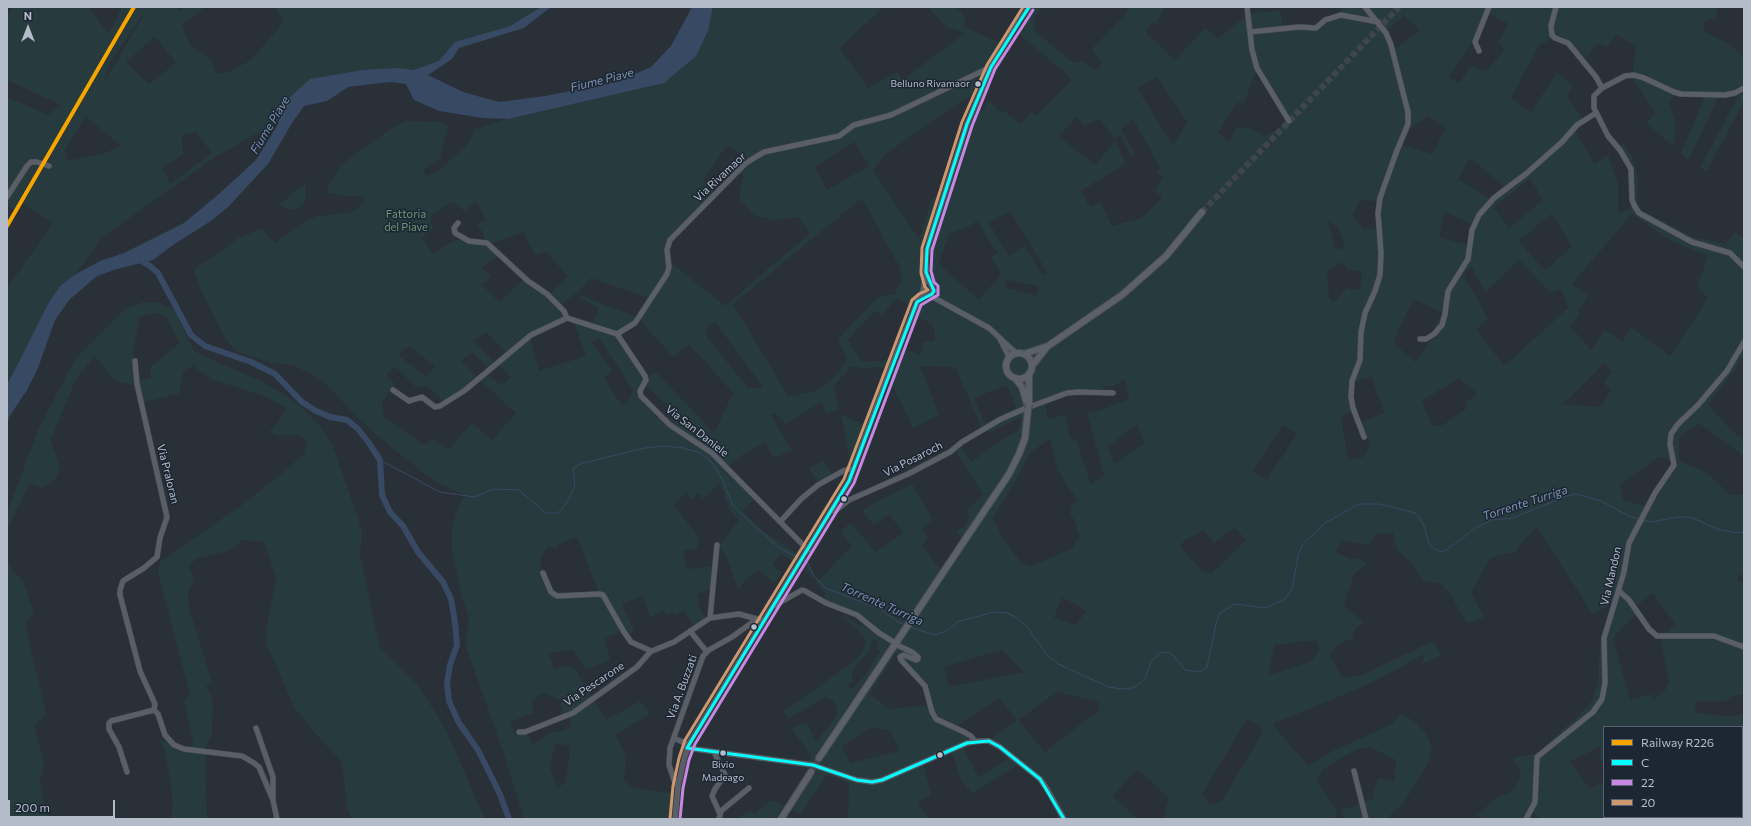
<!DOCTYPE html>
<html>
<head>
<meta charset="utf-8">
<style>
	body { margin:0 }
	#map { position:relative; width:1751px; height:826px; overflow:hidden; background:#2a3038; font-family:Commissioner,sans-serif }
	canvas { display:block }
	.frame { position:absolute; inset:0; border:8px solid #b4bcc9; pointer-events:none }
	.legend { position:absolute; left:1603px; top:726px; width:140px; height:92px; box-sizing:border-box; background:#1d2633; border:1px solid #59626f; margin:0; padding:5px 7px; list-style:none; font-size:12px; color:#b4bcc9 }
	.legend li { display:flex; align-items:center; gap:8px; height:20px }
	.legend b { width:20px; border:1px solid #59626f }
	.north { position:absolute; left:8px; top:8px; width:40px; height:40px; -webkit-text-stroke:3px #1d2633; paint-order:stroke; rotate:0deg; font-size:11px; font-weight:700; line-height:16px; text-align:center; color:#b4bcc9 }
	.north::after { content:''; display:block; margin:auto; width:14px; height:18px; background:#b4bcc9; clip-path:polygon(50% 0,100% 100%,50% 72%,0 100%) }
	.scale { position:absolute; left:8px; top:800px; width:107px; height:18px; box-sizing:border-box; border:2px solid #b4bcc9; border-top:0; padding-left:5px; font-size:12px; line-height:14px; white-space:nowrap; color:#b4bcc9; -webkit-text-stroke:3px #1d2633; paint-order:stroke }
</style>
</head>
<body>
<div id="map">
<canvas width="1751" height="826"></canvas>
<div class="frame"></div>
<ul class="legend">
<li><b style="height:5px;background:#f7a600"></b>Railway R226</li>
<li><b style="height:5px;background:#0ff"></b>C</li>
<li><b style="height:5px;background:#c787e3"></b>22</li>
<li><b style="height:5px;background:#cd976f"></b>20</li>
</ul>
<div class="north">N</div>
<div class="scale">200 m</div>
</div>
<script>
const context = document.querySelector('canvas').getContext('2d');
context.lineJoin = 'round';
function fillPath(path, color) {
  context.fillStyle = color;
  context.fill(path, 'evenodd');
}
function shape(rows) {
  const path = new Path2D();
  for (const r of rows) {
    if (r.length === 3) {
      path.moveTo(r[0] + r[2], r[1]);
      path.arc(r[0], r[1], r[2], 0, 2 * Math.PI);
      continue;
    }
    path.moveTo(r[0], r[1]);
    for (let i = 2; i < r.length; i += 2) path.lineTo(r[i], r[i + 1]);
  }
  return path;
}
function stroke(path, color, width, dash) {
  context.strokeStyle = color;
  context.lineWidth = width;
  context.lineCap = dash ? 'butt' : 'round';
  context.setLineDash(dash || []);
  context.stroke(path);
}
function drawText(font, color, halo, rows, align = 'center') {
  context.font = font + ' Commissioner,sans-serif';
  context.lineWidth = 3;
  context.setLineDash([]);
  context.textBaseline = 'middle';
  context.strokeStyle = halo;
  context.fillStyle = color;
  for (const [text, x, y, turn = 0] of rows) {
    context.save();
    context.translate(x, y);
    context.rotate((+turn || 0) * Math.PI / 180);
    context.textAlign = isNaN(turn) ? turn : align;
    if (halo) context.strokeText(text, 0, 0);
    context.fillText(text, 0, 0);
    context.restore();
  }
}
fillPath(shape([
	[12,7,88,7,109,34,122,7,132,7,14,210,7,206,7,97,48,115,61,105,7,80,7,20],
	[137,7,176,7,180,11,188,7,205,7,182,25,189,43,198,51,211,59,216,74,231,71,251,60,284,21,275,8,277,7,541,7,510,26,455,42,439,61,413,70,397,68,286,101,278,109,280,117,278,124,254,135,217,156,101,238,76,274,60,286,48,304,7,385,7,288,53,223,23,204],
	[148,7,117,61,102,84,112,59],
	[155,37,176,63,149,84,126,62],
	[85,116,120,145,108,152,67,161,65,151],
	[196,132,212,153,170,184,163,168,183,154,182,136],
	[713,7,883,7,840,48,868,88,898,72,902,80,965,33,948,28,928,7,956,7,965,17,964,27,1001,43,1027,7,1043,7,1034,19,1035,31,1072,62,1083,62,1096,70,1100,68,1101,63,1092,49,1126,14,1129,7,1166,7,1156,24,1152,22,1146,33,1175,60,1205,28,1218,39,1248,14,1280,10,1283,28,1316,27,1341,14,1340,7,1718,7,1716,18,1704,22,1704,31,1730,45,1744,57,1744,89,1740,93,1744,96,1744,102,1707,171,1700,168,1739,94,1718,97,1689,160,1681,153,1705,96,1676,94,1669,102,1676,126,1673,146,1646,123,1656,113,1632,77,1636,46,1616,35,1606,48,1598,43,1585,59,1561,35,1540,44,1511,98,1531,112,1557,72,1573,85,1567,97,1583,119,1573,127,1594,164,1608,155,1618,183,1618,214,1632,206,1633,178,1620,146,1624,143,1633,158,1638,178,1637,202,1643,211,1693,237,1725,244,1735,232,1744,238,1744,353,1737,368,1708,404,1731,430,1744,440,1744,456,1699,423,1679,437,1679,461,1705,472,1716,481,1729,494,1740,495,1744,492,1744,575,1740,574,1737,581,1744,584,1744,694,1730,697,1727,701,1696,701,1695,712,1729,717,1744,714,1744,738,1742,738,1742,727,1604,727,1604,765,1600,759,1600,746,1570,762,1590,789,1604,781,1604,817,1742,817,1742,785,1744,786,1744,819,1541,819,1529,809,1523,819,1481,819,1477,815,1495,799,1514,790,1519,779,1520,770,1512,758,1519,756,1536,754,1578,716,1592,701,1598,683,1600,644,1612,603,1593,615,1537,527,1517,548,1517,551,1490,558,1471,593,1484,617,1467,623,1448,591,1441,584,1423,580,1409,561,1397,550,1393,533,1376,534,1369,545,1342,541,1335,552,1350,559,1361,559,1367,565,1355,573,1346,596,1344,606,1364,622,1355,629,1352,639,1338,644,1330,655,1342,678,1362,675,1433,641,1442,655,1422,664,1425,654,1371,683,1273,724,1289,744,1309,765,1335,750,1392,724,1401,714,1414,721,1427,735,1432,750,1428,763,1403,804,1386,819,1344,819,1341,809,1359,805,1359,801,1371,801,1378,778,1394,782,1396,760,1370,747,1358,749,1333,763,1324,769,1316,780,1337,811,1334,819,1166,819,1164,815,1169,798,1137,769,1113,796,1137,819,1059,819,1039,781,1019,764,972,794,960,778,952,752,923,765,931,794,918,802,930,819,848,819,849,783,827,775,801,814,791,809,815,773,806,768,811,755,791,728,807,722,816,742,837,716,837,706,832,700,825,697,788,719,783,712,849,665,857,658,865,646,865,638,841,614,861,626,862,619,824,602,825,594,815,582,798,563,780,553,773,565,782,573,774,584,758,569,738,588,727,559,719,546,739,520,729,509,720,483,703,499,699,493,692,499,686,492,674,505,699,538,697,549,683,551,687,569,712,566,711,589,697,594,700,600,696,602,706,619,694,627,684,611,675,615,673,612,667,615,663,610,650,618,643,596,622,604,634,631,625,636,622,631,605,638,610,660,586,670,573,649,549,654,554,668,568,666,575,669,606,720,640,701,650,714,616,735,626,756,624,781,633,788,681,795,678,819,524,819,505,757,465,644,469,618,461,594,452,550,452,525,464,495,433,480,392,448,360,420,322,380,293,365,271,363,237,352,225,338,201,291,194,269,218,254,239,237,262,229,275,243,301,224,317,216,349,213,357,209,365,200,360,196,344,196,328,193,327,187,340,167,354,155,392,128,405,121,441,122,448,127,440,158,423,170,426,177,439,170,466,146,475,130,508,119,664,83,708,31],
	[1488,13,1508,24,1498,43,1505,49,1486,72,1471,66,1459,83,1449,76,1473,42],
	[1403,15,1420,30,1393,51,1385,33],
	[1016,32,1068,75,1072,80,1036,116,1031,112,1021,124,1004,111,1002,112,997,109,997,107,988,100,982,112,973,105],
	[1256,72,1288,123,1265,136,1249,127,1236,128,1229,141,1218,133,1237,102,1243,105],
	[1157,77,1187,122,1173,145,1137,88],
	[967,97,974,97,973,105,940,195,932,198,921,235,918,238,873,170,884,155],
	[1429,116,1446,128,1432,154,1402,145,1410,128],
	[1077,117,1084,125,1100,119,1114,139,1121,135,1131,156,1135,154,1121,129,1133,119,1160,168,1157,173,1164,176,1155,190,1162,198,1142,218,1112,226,1100,202,1090,207,1081,191,1126,163,1115,141,1095,165,1058,136],
	[855,142,869,166,827,190,814,167],
	[727,145,750,160,737,172,744,176,740,189,740,200,755,216,774,220,798,217,810,233,725,306,669,261,668,243,716,193,703,181],
	[1470,158,1505,187,1491,199,1458,179],
	[1530,178,1543,200,1509,228,1494,207],
	[862,198,899,266,902,278,895,294,878,297,838,339,847,361,833,378,818,390,789,397,733,304],
	[1360,200,1376,201,1376,229,1363,228,1353,215],
	[451,202,465,211,476,202,486,219,477,224,483,233,485,240,472,243,460,238,433,253,422,238,433,229,430,217],
	[1010,211,1047,272,1042,275,1025,245,1009,256,989,223],
	[1444,212,1472,224,1467,245,1439,237],
	[1551,214,1572,246,1545,271,1519,241],
	[1632,214,1672,241,1708,256,1697,287,1708,298,1670,356,1631,327,1623,341,1605,330,1591,350,1570,326,1580,314,1577,311,1589,296,1572,284],
	[977,221,997,253,991,257,1001,275,979,299,950,275,939,263,949,234,970,226],
	[1328,221,1338,227,1345,248,1335,249],
	[523,232,535,255,546,251,568,277,547,296,524,279,499,302,482,285,491,277,482,268,498,255,488,245],
	[1519,260,1551,293,1561,289,1568,308,1504,366,1477,329,1488,318,1463,274,1471,266,1485,292],
	[1342,262,1347,269,1362,272,1360,290,1347,288,1334,302,1329,297,1327,271],
	[591,278,649,298,637,317,576,294],
	[1007,280,1039,286,1036,296,1004,287],
	[575,294,599,309,589,328,574,322,586,356,539,371,530,338,565,317,561,305],
	[897,298,909,304,915,311,916,316,932,324,935,331,935,340,924,342,920,355,902,348,889,379,913,428,939,415,920,366,955,367,982,428,985,427,988,433,1021,417,1019,430,994,444,972,462,961,447,956,451,983,495,967,510,969,517,965,526,956,531,962,539,940,569,922,545,928,539,922,529,933,519,912,484,872,504,862,511,874,525,889,514,903,533,876,552,850,522,841,533,852,546,822,577,815,582,808,561,762,530,742,511,754,499,724,470,746,452,765,443,774,458,792,451,771,414,774,413,786,424,821,402,826,414,839,410,834,386,851,366,863,369,877,367,888,369,893,357,890,360,862,362,848,340,874,311,882,315],
	[1414,299,1442,313,1433,331,1433,338,1415,362,1394,344,1399,328],
	[637,317,673,357,689,344,733,393,714,433,656,372,647,378,617,335,633,325],
	[715,322,763,387,748,388,706,336,707,334,705,329],
	[486,332,509,356,499,365,511,377,501,385,485,373,479,379,461,361,472,352,490,369,496,364,474,341],
	[599,338,633,390,629,400,622,406,604,378,612,371,592,342],
	[408,346,435,366,426,376,398,355],
	[1604,363,1612,372,1603,382,1611,390,1601,407,1563,404],
	[395,366,416,387,427,385,445,403,479,379,516,413,492,440,472,423,448,450,433,439,424,445,384,417,382,402,395,384,386,375],
	[1372,376,1377,395,1385,413,1362,422,1370,446,1363,457,1348,459,1341,417,1352,411,1348,385,1358,380],
	[1459,378,1478,394,1466,402,1467,408,1443,425,1432,426,1422,401],
	[1125,380,1129,399,1096,412,1087,413,1104,475,1091,485,1076,440,1070,438,1065,415,1048,419,1045,398,1063,393,1101,395,1104,386,1112,386],
	[645,384,665,403,684,426,665,416,657,418,639,392],
	[1007,385,1016,408,984,423,974,398],
	[1137,424,1144,443,1114,464,1108,447],
	[1283,425,1297,434,1266,480,1253,470],
	[1050,439,1058,471,1077,500,1072,505,1070,514,1077,524,1077,531,1080,536,1074,544,1073,548,1029,567,1026,564,1023,565,1005,541,993,519,1032,451],
	[1659,457,1679,462,1664,483,1651,507,1624,501,1619,485],
	[1235,528,1246,540,1212,573,1202,571,1180,546,1185,540,1204,530,1214,543],
	[577,537,599,594,554,594,542,570,540,559,548,547,557,548,559,544],
	[1653,593,1675,624,1661,639,1669,683,1665,690,1654,700,1652,694,1630,700,1613,638,1633,616,1638,617,1633,608],
	[1062,597,1086,611,1076,625,1054,618],
	[873,640,877,640,878,646,876,648,880,651,864,677,851,690,848,686,853,681,852,671,868,652],
	[1316,640,1319,650,1311,662,1269,675,1274,645],
	[1001,650,1024,672,949,687,944,667],
	[896,653,924,688,928,705,889,709,870,694],
	[1057,692,1098,702,1100,709,1045,752,1018,720],
	[543,693,561,700,562,715,567,713,572,727,555,733,551,732,533,744,527,734,515,735,510,722,534,713,531,702],
	[999,698,1017,720,992,738,994,745,1010,758,978,777,964,749,977,738,958,725],
	[1247,719,1259,726,1263,732,1221,802,1210,804,1202,794],
	[871,727,890,730,899,751,850,763,842,746],
	[555,743,570,746,566,783,557,787,550,768],
	[306,182,305,189,306,198,302,206,292,210,279,205],
	[144,302,160,303,174,310,194,351,215,361,257,379,282,393,299,405,319,424,333,446,362,530,360,556,380,648,418,685,446,730,485,819,351,819,347,808,342,762,314,732,294,707,266,643,267,625,276,577,264,542,243,540,228,551,196,559,189,566,194,580,188,593,189,608,212,683,206,686,213,700,212,733,205,749,207,819,171,819,173,804,170,778,164,749,160,740,183,747,194,746,184,701,190,695,158,572,160,562,246,502,286,470,305,453,306,439,298,435,279,435,269,432,279,421,286,408,265,396,213,380,197,369,194,365,184,371,181,381,180,393,141,403,137,386,119,382,111,377,95,356,76,379,51,440,60,469,55,479,42,488,29,483,7,532,7,512,39,428,75,359,126,308],
	[155,313,166,316,179,343,151,367,151,378,136,380,133,356,139,317],
	[841,414,867,426,851,466,845,436],
	[824,461,832,474,818,483,809,468],
	[7,557,13,572,23,581,34,613,25,624,46,713,35,726,44,763,40,781,45,811,50,819,7,819],
	[770,800,784,805,775,819,737,819,750,811,754,815]
]), '#273a3e');
fillPath(shape([
	[541,7,551,7,524,28,459,48,452,59,428,75,463,92,499,102,545,96,616,82,651,67,671,46,692,7,713,7,708,31,696,56,664,83,508,119,483,118,439,111,414,100,406,84,390,82,348,87,327,101,304,106,292,123,268,164,228,207,211,221,173,245,153,260,117,269,97,276,69,300,55,320,38,368,27,390,9,417,7,425,7,385,48,304,60,286,76,274,100,261,124,253,184,223,220,193,256,160,278,124,280,117,276,114,277,109,310,79,363,70,397,68,413,70,439,61,455,42,510,26]
]), '#384963');
stroke(shape([
	[380,460,440,492,475,497,493,489,519,490,546,513,558,513,567,502,575,487,573,468,583,463,645,448,664,446,683,448,698,452,707,458,713,464,722,479,733,506,779,548,799,558],
	[1643,520,1651,522,1678,517,1691,517,1717,529,1736,533,1744,532],
	[803,560,807,562,814,576,826,588,880,609,898,622,905,625],
	[910,627,935,635,948,630,957,622,994,612,1007,613,1016,617,1028,628,1047,655,1058,664,1109,687,1121,689,1132,688,1138,685,1145,678,1151,661,1162,652,1169,653,1174,656,1185,670,1200,672,1207,667,1216,624,1220,613,1235,604,1265,608,1284,600,1292,589,1298,556,1303,544,1325,523,1359,504,1379,504,1415,513,1419,517,1424,526,1429,543,1434,549,1442,552,1452,546,1477,527,1492,520,1513,518,1566,496,1576,494,1601,501,1631,517,1639,519]
]), '#384963', 1);
stroke(shape([
	[138,259,150,266,158,273,191,335,205,346,251,362,275,374,302,402,316,411,330,417,347,420,358,429,369,443,380,460,382,495,390,512,403,526,418,552,443,582,451,599,455,622,457,645,450,665,447,683,449,701,459,723,478,750,499,792,509,819]
]), '#384963', 6);
stroke(shape([
	[1202,212,1399,7],
	[811,772,819,758]
]), '#3f454e', 6, [6, 3]);
const minor = shape([
	[1247,7,1252,50,1257,68,1289,121],
	[1556,7,1551,26,1552,35,1555,38,1568,43,1596,77,1602,88,1625,76,1634,75,1644,78,1674,92,1681,94,1725,95,1735,93,1744,88],
	[1250,32,1299,27,1316,28,1325,20,1341,15,1378,22],
	[1479,51,1475,42,1489,7],
	[1602,88,1594,96,1594,108,1608,136,1620,150,1631,169,1632,200,1635,207,1639,213,1692,242,1730,253,1744,267],
	[7,197,27,166,31,162,37,162,49,166],
	[458,223,454,228,455,233,469,241,487,243,528,281,547,294,564,311,567,318],
	[929,295,989,328,1016,353],
	[919,300,927,295,930,295,934,291,927,276],
	[617,334,645,376,646,380,640,391,641,396,670,425,712,453,808,550],
	[1000,339,1009,357],
	[1420,339,1426,339,1434,334,1442,325,1445,314,1448,291,1468,259,1472,230,1479,215,1494,198,1527,173,1562,142,1577,125,1596,113],
	[135,361,137,384,167,517,160,538,157,557,144,568,123,581,120,590,120,595,140,671,155,704,154,710],
	[393,390,409,401,422,397,435,407,440,406,464,391,531,335,567,318,617,334,635,323,667,274,669,267,667,250,670,240,746,163,764,152,839,136,854,125,891,115,991,67],
	[1364,437,1353,408,1351,397,1352,381,1360,360,1361,332,1365,313,1375,291,1380,275,1381,253,1378,213,1380,198,1396,153,1408,124,1408,112,1391,45,1386,33,1365,7],
	[831,510,835,511,849,500,908,474,950,452,962,442,1001,419,1024,409,1067,393,1079,392,1113,393],
	[780,522,801,499,818,485,843,471,849,469,853,470],
	[543,573,551,592,557,596,599,594,603,595,624,632,631,642,649,650,652,651,674,642,710,618,739,614,764,621],
	[1619,591,1629,600,1649,629,1657,636,1714,636,1744,647],
	[774,606,802,590,805,591,826,603,857,615,879,633,892,641],
	[710,618,717,545],
	[690,631,707,652],
	[899,646,912,652,918,657,918,659,916,660,904,655,900,657,901,660,925,686,932,712,936,719,964,732,971,736,975,741],
	[256,728,273,777,273,800,277,819],
	[519,732,525,732,573,713,637,667,651,651],
	[674,738,689,745],
	[687,748,813,765,857,780,872,782,882,780,967,743,980,741,989,741,1000,747,1040,779,1047,789,1064,819],
	[714,752,725,775,715,789,712,796,720,814],
	[1354,771,1366,819],
	[127,772,119,747,109,729,109,723,111,721,154,710,158,714,165,735,174,745,184,749,242,756,254,763,259,767,273,800],
	[678,786,675,783,669,765,670,748,703,656,709,650,732,637,757,619],
	[675,819,678,787,684,759,690,742,849,481,887,378,919,297,923,291,926,272,926,256,929,242,967,124,991,67,1019,21,1029,7],
	[719,819,721,811,749,788],
	[1526,819,1535,802,1537,757,1593,712,1602,699,1605,683,1604,638,1624,572,1629,543,1655,493,1674,465,1670,444,1671,434,1678,424,1698,405,1727,371,1744,342]
]);
const major = shape([
	[1019,366,13],
	[1024,354,1048,346,1122,295,1166,256,1202,212],
	[1032,366,1047,347],
	[1029,374,1029,404],
	[1015,378,1022,387,1027,404],
	[819,758,1009,474,1019,454,1025,438,1028,409],
	[781,819,811,772]
]);
stroke(minor, '#484c53', 6);
stroke(major, '#484c55', 8);
stroke(minor, '#5a5e66', 5);
stroke(major, '#5c6168', 6);
const majorBridge = shape([
	[1028,409,1029,404]
]);
stroke(majorBridge, '#484c55', 8, []);
stroke(majorBridge, '#5c6168', 6);
stroke(shape([
	[687,748,849,481,917,302,932,294,934,291,926,272,927,249,967,124,991,67,1029,7],
	[687,748,813,765,857,780,872,782,882,780,967,743,989,741,1000,747,1040,779,1064,819]
]), '#0ff', 3);
stroke(shape([
	[680,819,683,788,689,760,695,744,854,483,921,305,938,295,938,286,934,282,931,271,932,250,972,126,995,69,1033,10]
]), '#c787e3', 3);
stroke(shape([
	[670,819,673,786,679,758,685,740,844,479,912,300,919,294,928,290,925,287,921,273,922,248,962,122,987,65,1023,7]
]), '#cd976f', 3);
stroke(shape([
	[7,226,134,7]
]), '#f7a600', 4);
for (const [x, y, r, color] of [
	[978,84,3.5,"#b4bcc9"],
	[844,499,3.5,"#b4bcc9"],
	[754,627,3.5,"#b4bcc9"],
	[723,753,3.5,"#b4bcc9"],
	[940,755,3.5,"#b4bcc9"]
]) {
  const dot = new Path2D();
  dot.arc(x, y, r, 0, 2 * Math.PI);
  context.fillStyle = color;
  context.fill(dot);
  stroke(dot, '#1d2633', 1.5);
}
drawText('10px', '#b4bcc9', '#1d2633', [
	["Belluno Rivamaor",970,84],
	["Bivio",723,765,"center"],
	["Madeago",723,778,"center"]
], 'right');
drawText('11px', '#b4bcc9', '#1d2633', [
	["Via Rivamaor",720,177,-43],
	["Via San Daniele",697,431,38],
	["Via Posaroch",913,459,-27],
	["Via Praloran",168,474,76],
	["Via Mandon",1611,576,-77],
	["Via Pescarone",594,684,-34],
	["Via A. Buzzati",682,687,-70]
]);
drawText('11px', '#6b9a76', '#1d2633', [
	["Fattoria",406,214],
	["del Piave",406,227]
]);
drawText('italic 12px', '#7c92b1', '#1d2633', [
	["Fiume Piave",602,80,-14],
	["Fiume Piave",270,125,-59],
	["Torrente Turriga",1525,503,-18],
	["Torrente Turriga",882,604,24]
]);
</script>
</body>
</html>
